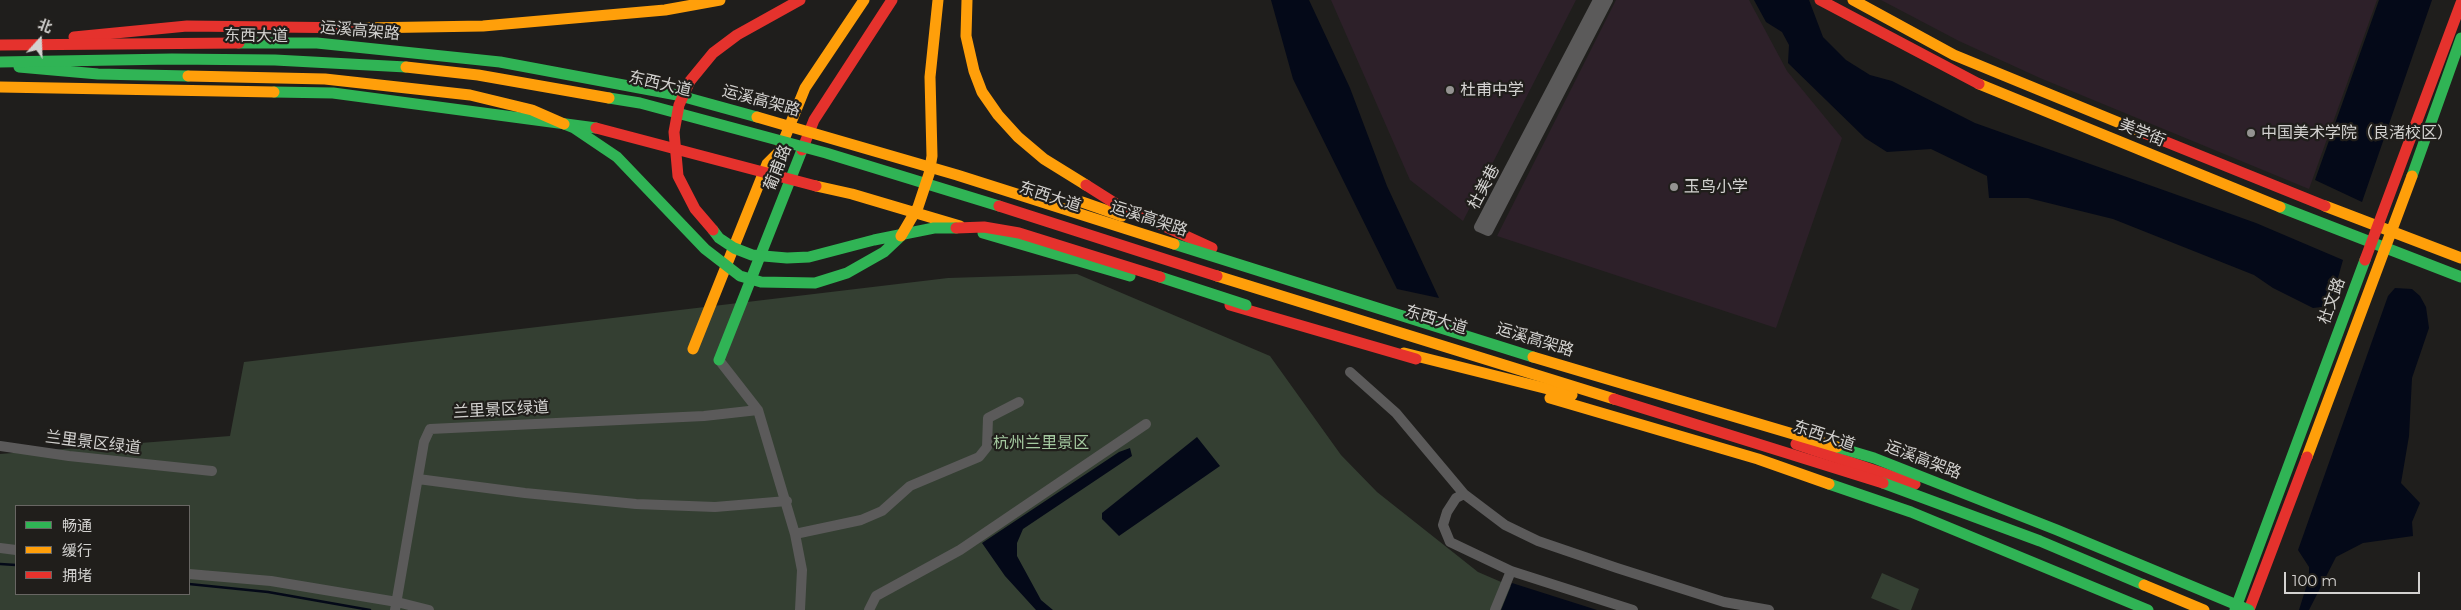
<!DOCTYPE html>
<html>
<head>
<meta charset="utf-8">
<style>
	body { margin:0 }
	#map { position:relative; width:2461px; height:610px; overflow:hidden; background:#1f1e1c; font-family:Montserrat,"Noto Sans SC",sans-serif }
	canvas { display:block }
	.legend { position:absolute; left:15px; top:505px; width:175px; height:90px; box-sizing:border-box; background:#201e1b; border:1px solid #686663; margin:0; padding:6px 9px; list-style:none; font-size:15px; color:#d3d2d0 }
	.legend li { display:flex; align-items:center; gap:10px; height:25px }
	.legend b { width:25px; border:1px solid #686663 }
	.north { position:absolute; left:15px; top:15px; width:50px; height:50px; -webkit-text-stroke:4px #201e1b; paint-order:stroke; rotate:20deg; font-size:14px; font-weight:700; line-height:20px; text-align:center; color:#d3d2d0 }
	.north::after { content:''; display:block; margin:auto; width:18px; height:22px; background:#d3d2d0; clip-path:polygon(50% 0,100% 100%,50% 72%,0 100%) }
	.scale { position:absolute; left:2284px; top:572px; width:136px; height:22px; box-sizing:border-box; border:2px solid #d3d2d0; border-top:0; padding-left:6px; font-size:15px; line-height:18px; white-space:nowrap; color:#d3d2d0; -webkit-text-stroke:4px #201e1b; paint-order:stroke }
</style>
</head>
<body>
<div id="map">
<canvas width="2461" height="610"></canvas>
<ul class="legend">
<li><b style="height:6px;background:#30b455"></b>畅通</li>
<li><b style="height:6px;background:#ff9f0a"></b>缓行</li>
<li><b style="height:6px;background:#e5322d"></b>拥堵</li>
</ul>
<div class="north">北</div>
<div class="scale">100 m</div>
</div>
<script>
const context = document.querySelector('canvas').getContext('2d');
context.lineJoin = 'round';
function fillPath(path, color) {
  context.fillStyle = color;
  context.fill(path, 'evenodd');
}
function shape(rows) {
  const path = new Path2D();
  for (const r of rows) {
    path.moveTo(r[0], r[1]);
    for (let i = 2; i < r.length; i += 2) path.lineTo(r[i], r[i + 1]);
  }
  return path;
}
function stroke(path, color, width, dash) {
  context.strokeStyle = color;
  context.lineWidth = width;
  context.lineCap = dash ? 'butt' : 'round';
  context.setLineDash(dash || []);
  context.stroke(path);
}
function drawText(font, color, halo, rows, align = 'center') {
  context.font = font + ' Montserrat,"Noto Sans SC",sans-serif';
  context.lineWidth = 4.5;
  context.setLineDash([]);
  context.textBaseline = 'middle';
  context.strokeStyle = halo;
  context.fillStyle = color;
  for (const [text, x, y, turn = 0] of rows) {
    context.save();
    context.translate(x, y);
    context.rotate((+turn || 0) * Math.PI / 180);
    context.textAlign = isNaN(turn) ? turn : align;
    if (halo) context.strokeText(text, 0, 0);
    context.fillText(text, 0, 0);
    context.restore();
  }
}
fillPath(shape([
	[1331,0,1576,0,1463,221,1410,180],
	[1616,0,1749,0,1787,71,1842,138,1776,328,1497,236],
	[1881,0,2377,0,2309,189,2040,78,1959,41]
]), '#2d2029');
fillPath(shape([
	[1077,274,1270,356,1341,455,1377,492,1478,572,1566,610,0,610,0,454,230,436,244,362,948,278],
	[16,506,189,506,189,594,16,594],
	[1882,573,1919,589,1911,610,1900,610,1871,598]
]), '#343f32');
fillPath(shape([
	[1271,0,1309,0,1350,88,1387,186,1439,298,1397,289,1293,79],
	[1754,0,1809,0,1823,37,1846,60,1870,75,1892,81,1975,123,2256,223,2343,260,2330,306,2313,308,2273,288,2254,275,2113,219,2028,198,1989,198,1987,176,1931,149,1887,152,1865,138,1788,63,1789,45,1782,32,1766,22],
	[2379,0,2432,0,2362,202,2315,180],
	[2395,288,2412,289,2420,296,2426,307,2429,328,2412,378,2409,436,2401,483,2420,503,2412,522,2413,536,2363,543,2336,557,2309,610,2299,610,2309,578,2309,567,2298,550,2388,296],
	[1197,437,1220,466,1119,536,1102,519,1102,513],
	[1130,448,1132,456,1023,529,1017,543,1017,556,1041,600,1053,610,1036,610,1005,576,982,543,1119,452],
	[1512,583,1597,610,1501,610]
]), '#040918');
stroke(shape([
	[0,564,16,565],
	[189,584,268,592,370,610]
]), '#040918', 2.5);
stroke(shape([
	[1598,0,1479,227,1488,231,1608,0],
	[719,360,758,410,795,534,802,570,800,610],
	[1350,372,1396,413,1464,494,1505,525,1538,541,1617,568,1724,602,1769,610],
	[0,446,69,456,212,471],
	[418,479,525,493,636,504,715,507,787,501],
	[1464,494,1456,498,1447,512,1443,525,1450,542,1511,571,1633,610],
	[795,534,861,520,882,511,910,486,979,457,987,447,988,418,1019,402],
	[0,548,16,550],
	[189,574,271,581,397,602,429,610],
	[395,610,424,442,430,429,704,416,758,410],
	[869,610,876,596,960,550,1146,424],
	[1495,610,1511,571]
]), '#5b5a5a', 10);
stroke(shape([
	[19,67,98,74,188,76],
	[274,92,333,93,596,128],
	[2412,176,2461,38],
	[2280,207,2461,277],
	[983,233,1130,276],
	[719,360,802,150],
	[1829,484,1911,512,2148,610],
	[2235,610,2365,260]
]), '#30b455', 11);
stroke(shape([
	[967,0,966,36,974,71,982,92,998,115,1018,137,1044,159,1086,185],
	[1853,0,1954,55,2144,133],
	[363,28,483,26,665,10,720,0],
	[1979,84,2280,207],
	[0,87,274,92],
	[816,186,852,194,960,226],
	[1082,202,1122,216],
	[2325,206,2461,258],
	[693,349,767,164,779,152,805,88,864,0],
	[1404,353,1572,395],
	[1550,398,1758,459,1829,484],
	[2307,457,2412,176]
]), '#ff9f0a', 11);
stroke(shape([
	[1820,0,1979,84],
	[187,26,363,28],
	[74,37,187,26],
	[596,128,816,186],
	[2144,133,2325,206],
	[802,150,814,120,892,0],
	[1086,185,1116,204,1212,248],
	[2365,260,2461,3],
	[1230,305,1416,359],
	[1796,444,1915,484],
	[2249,610,2307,457]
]), '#e5322d', 11);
stroke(shape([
	[239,43,317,43,500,62,677,95,757,117],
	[0,62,172,59,275,60,406,67],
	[609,98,640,103,826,153,999,206],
	[564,124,574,128,617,157,705,249,740,276,761,282,815,283,847,273,884,252,901,236],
	[713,230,719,238,734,248,752,255,787,258,809,257,874,240,934,228,956,228],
	[1174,244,1533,357],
	[1160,277,1246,305],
	[1837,447,1874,458,2057,530,2249,610],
	[1883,483,2040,541,2144,585]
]), '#30b455', 11);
stroke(shape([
	[406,67,478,75,609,98],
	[188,76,325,79,470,95,532,110,564,124],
	[757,117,957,175,1174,244],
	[901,236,918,207,929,174,932,156,930,77,938,0],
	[1217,276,1614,399],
	[1533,357,1837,447],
	[2144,585,2204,610]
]), '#ff9f0a', 11);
stroke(shape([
	[0,45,239,43],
	[999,206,1217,276],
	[956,228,984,227,1019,233,1160,277],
	[713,230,695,209,678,176,674,132,679,105,690,81,713,53,737,35,800,0],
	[1614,399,1883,483]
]), '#e5322d', 11);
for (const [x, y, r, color] of [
	[1450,90,5,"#949391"],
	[2251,133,5,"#949391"],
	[1674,187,5,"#949391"]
]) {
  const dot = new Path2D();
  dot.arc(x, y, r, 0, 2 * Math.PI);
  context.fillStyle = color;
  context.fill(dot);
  stroke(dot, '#201e1b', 2);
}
drawText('16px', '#d3d2d0', '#201e1b', [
	["运溪高架路",360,31,5],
	["东西大道",256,36,1],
	["东西大道",660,84,13],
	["运溪高架路",761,101,15],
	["美学街",2142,133,22],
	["葡甫路",778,168,-69],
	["杜美巷",1484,187,-62],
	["东西大道",1050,197,18],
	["运溪高架路",1149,219,18],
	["杜文路",2332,301,-70],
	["东西大道",1436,320,17],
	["运溪高架路",1535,340,17],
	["兰里景区绿道",501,410,-3],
	["东西大道",1824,436,18],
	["兰里景区绿道",93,443,7],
	["运溪高架路",1923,460,21]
]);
drawText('16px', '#d3d2d0', '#201e1b', [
	["杜甫中学",1460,90],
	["中国美术学院（良渚校区）",2261,133],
	["玉鸟小学",1684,187]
], 'left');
drawText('16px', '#a5caa0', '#201e1b', [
	["杭州兰里景区",1041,443]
]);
</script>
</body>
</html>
